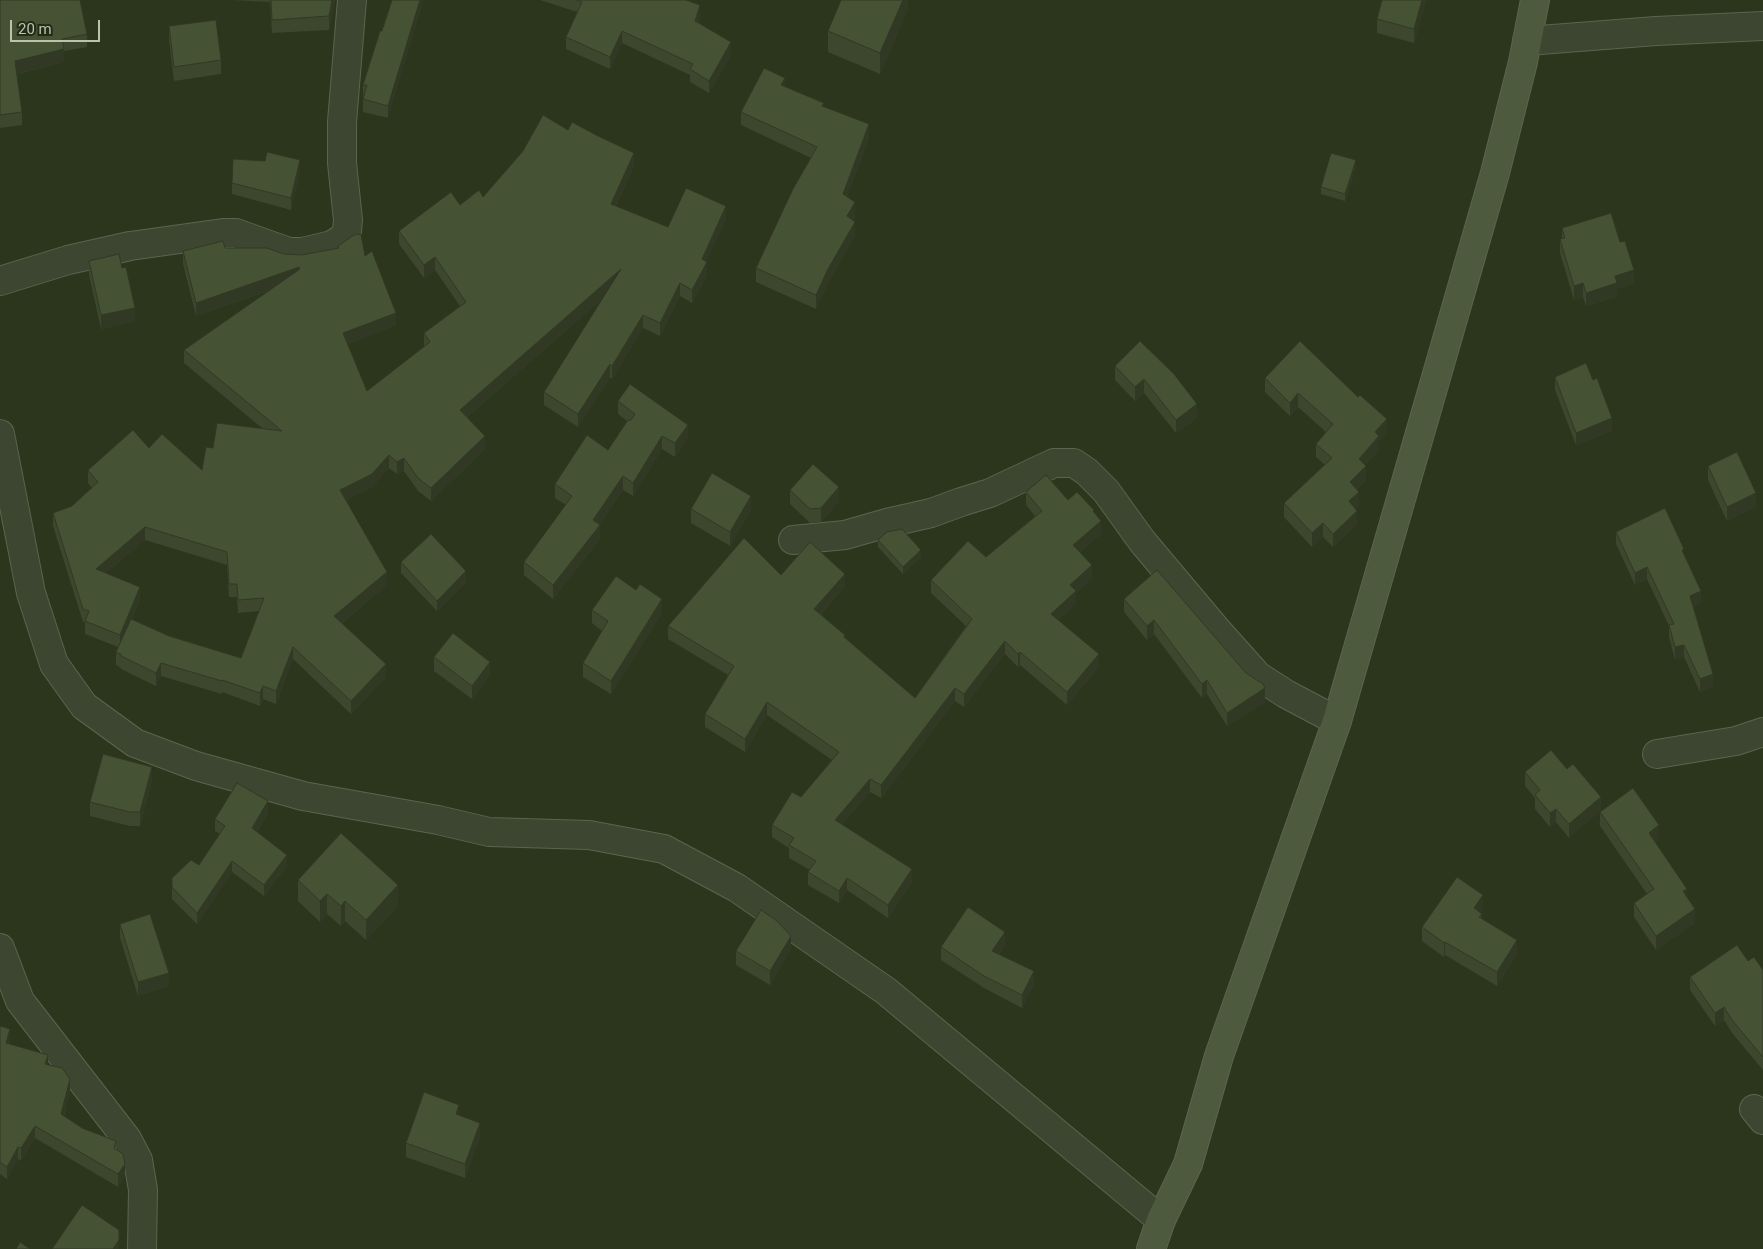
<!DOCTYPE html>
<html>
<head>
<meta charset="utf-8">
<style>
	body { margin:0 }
	#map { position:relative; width:1763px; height:1249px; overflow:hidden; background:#2c361d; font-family:Roboto,sans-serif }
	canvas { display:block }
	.scale { position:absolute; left:10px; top:20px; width:90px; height:22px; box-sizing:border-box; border:2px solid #b9c4aa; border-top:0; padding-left:6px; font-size:15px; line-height:18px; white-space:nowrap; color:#b9c4aa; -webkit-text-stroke:4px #222b17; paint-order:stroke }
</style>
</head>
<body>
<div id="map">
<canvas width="1763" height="1249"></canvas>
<div class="scale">20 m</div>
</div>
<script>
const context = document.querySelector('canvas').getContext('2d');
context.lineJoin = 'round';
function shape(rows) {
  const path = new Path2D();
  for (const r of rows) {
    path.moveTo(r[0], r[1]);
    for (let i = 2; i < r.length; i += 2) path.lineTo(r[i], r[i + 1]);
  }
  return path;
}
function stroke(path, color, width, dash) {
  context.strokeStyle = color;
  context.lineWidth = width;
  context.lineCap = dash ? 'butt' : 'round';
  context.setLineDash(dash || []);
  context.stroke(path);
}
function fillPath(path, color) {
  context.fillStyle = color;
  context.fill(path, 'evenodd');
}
const street = shape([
	[1527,41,1656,31,1763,26],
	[0,281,68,260,130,246,223,233,236,233,289,252,302,252,332,245,343,238,347,231,348,220,342,163,342,122,352,0],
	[0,434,31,593,54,664,84,706,135,743,196,766,303,796,438,820,489,832,589,835,664,849,737,888,886,991,1161,1220],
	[793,540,845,535,887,523,931,513,961,502,990,493,1054,463,1074,463,1087,472,1106,491,1142,541,1216,629,1258,676,1286,694,1337,721],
	[1657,754,1736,741,1763,732],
	[0,948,20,1001,127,1139,138,1160,143,1190,142,1249],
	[1754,1109,1763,1120]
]);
const secondary = shape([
	[1151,1249,1161,1220,1188,1164,1219,1056,1337,721,1495,173,1523,62,1535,0]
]);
stroke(street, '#5b654e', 30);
stroke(secondary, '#5b654e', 30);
stroke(street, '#3d4631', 28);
stroke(secondary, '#4d5a3e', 28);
fillPath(shape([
	[0,0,87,34,87,47,64,51,64,62,17,74,22,112,22,125,0,128],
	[232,0,335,0,329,30,272,33,270,2],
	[392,0,388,118,363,112,363,85],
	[540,0,686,0,700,18,699,23,731,55,709,93,690,82,690,75,622,43,610,69,566,49,566,37,577,12],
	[908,0,908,9,880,74,828,52,828,31],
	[1382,0,1426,0,1414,43,1377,33,1377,19],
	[169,26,221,60,221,74,174,81,169,40],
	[785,86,824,107,869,138,847,197,855,215,853,220,855,235,828,283,816,309,756,282,756,268,811,158,741,125,741,112],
	[568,130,634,166,616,206,668,227,726,219,706,262,707,275,692,303,680,296,660,336,643,328,612,379,610,377,578,427,544,405,544,392,603,298,467,417,485,449,431,501,418,491,404,471,397,474,389,468,372,487,346,500,387,585,342,623,386,677,351,714,293,659,276,704,263,699,260,706,222,692,222,694,161,676,156,686,121,669,121,668,116,665,116,652,118,647,85,634,85,622,83,622,53,526,53,513,72,506,92,488,88,483,88,470,149,448,202,470,213,448,263,429,184,363,184,350,271,290,196,316,183,264,183,251,225,248,284,254,365,256,396,325,348,344,367,391,424,347,424,333,460,306,435,270,424,278,399,244,399,231,460,205,483,197],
	[145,540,227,565,229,597,237,597,238,613,259,611,241,658,169,636,132,619,140,600,106,573],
	[1356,167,1345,201,1321,194,1321,187],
	[300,172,291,210,232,194,232,183],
	[1562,228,1634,284,1617,289,1617,297,1586,306,1583,297,1574,300,1560,253,1560,239,1562,239],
	[89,261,122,268,135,321,101,329,89,275],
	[1140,341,1197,418,1176,433,1144,393,1135,401,1115,380,1115,366],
	[1555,377,1593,380,1612,431,1576,445,1555,390],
	[1265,378,1387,433,1379,441,1379,450,1365,465,1366,480,1357,489,1359,505,1355,509,1357,524,1333,547,1323,537,1312,547,1284,517,1284,503,1325,465,1316,457,1316,444,1326,432,1298,407,1290,416,1265,392],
	[618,401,688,438,675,457,662,449,633,496,623,490,599,525,600,539,553,599,524,575,524,562,566,505,555,498,555,484,608,450,627,421,618,414],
	[1708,466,1756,507,1727,521,1708,480],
	[790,490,839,501,821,522,810,523,790,504],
	[1026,492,1068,500,1094,512,1101,534,1080,552,1092,578,1076,593,1076,604,1058,620,1099,667,1067,705,1020,665,1018,667,1005,654,964,707,955,701,881,798,870,792,842,824,912,882,888,918,847,890,839,903,808,885,808,872,810,870,789,858,789,848,772,837,772,825,801,797,832,760,767,715,745,752,705,727,705,714,728,675,668,639,668,626,781,575,845,586,821,614,845,638,915,698,966,626,931,593,931,580,986,557,1035,516,1026,505],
	[691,509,751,510,730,546,691,523],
	[1616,532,1684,554,1701,603,1693,607,1713,687,1700,692,1684,657,1675,660,1669,637,1669,626,1647,579,1635,585,1616,544],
	[878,540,921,557,903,574,878,547],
	[401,562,466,582,437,611,401,573],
	[636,590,662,613,611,694,583,677,583,663,602,631,592,623,592,610],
	[1124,599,1246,673,1265,702,1227,726,1207,694,1202,698,1154,634,1147,640,1124,612],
	[434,657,490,675,472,699,434,671],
	[1573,764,1569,838,1556,822,1550,827,1535,809,1535,798,1525,786,1525,772,1567,769],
	[152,781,140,826,130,826,90,816,90,802],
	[1600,812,1659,839,1655,842,1687,897,1695,923,1656,950,1634,917,1634,903,1647,894,1600,826],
	[268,813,257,832,287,866,264,896,232,872,197,924,172,899,172,878,199,865,220,834,215,831,215,819],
	[298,880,398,906,366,940,345,921,341,926,327,914,320,922,298,901],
	[1483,909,1480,913,1482,918,1517,954,1497,986,1445,955,1444,957,1422,941,1422,927],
	[120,924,169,986,138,996,120,938],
	[1005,945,999,954,1034,984,1022,1008,984,988,941,960,941,947],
	[791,949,770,985,736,965,736,951],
	[1748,961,1763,970,1763,1070,1732,1033,1724,1020,1715,1026,1690,990,1690,977],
	[0,1026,10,1041,9,1044,48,1065,70,1092,64,1116,116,1149,125,1176,118,1187,35,1138,21,1160,18,1159,7,1179,0,1174],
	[459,1116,480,1137,465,1178,406,1157,406,1143]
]), '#3c472d');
fillPath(shape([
	[332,0,335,0,329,30,329,16],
	[420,0,424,0,388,118,388,106],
	[903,0,908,0,908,9,880,74,880,53],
	[1422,0,1426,0,1414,43,1414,29],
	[700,5,700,18,695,33,695,21],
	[622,31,622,43,610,69,610,57],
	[731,42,731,55,709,93,709,81],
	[64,49,64,62,15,74,15,61],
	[785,78,785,92,781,85],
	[869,124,869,138,843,208,843,194],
	[634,153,634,166,611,216,611,204],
	[300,160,300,172,291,210,291,198],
	[1356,160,1356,167,1345,201,1345,194],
	[855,202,855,215,847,230,847,216],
	[726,206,726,219,702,272,702,259],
	[855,222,855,235,828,283,816,309,816,295,828,269],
	[435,257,435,270,424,278,424,265],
	[707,262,707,275,692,303,692,290],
	[299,267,299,280,196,316,196,303],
	[621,269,621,282,460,423,460,410],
	[1634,270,1634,284,1617,289,1617,297,1586,306,1586,293,1615,276],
	[680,283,680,296,660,336,660,323],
	[1583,283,1583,297,1574,300,1574,286],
	[135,308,135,321,101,329,101,315],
	[396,313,396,325,343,346,343,333],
	[643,315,643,328,612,379,612,366],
	[610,364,610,377,578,427,578,414],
	[1144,379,1144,393,1135,401,1135,387],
	[1298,393,1298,407,1290,416,1290,403],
	[1197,404,1197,418,1176,433,1176,420],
	[1612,418,1612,431,1576,445,1576,433],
	[1387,419,1387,433,1379,441,1379,450,1359,473,1359,459,1375,432],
	[688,425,688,438,675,457,675,443],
	[485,436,485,449,431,501,431,488],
	[662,436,662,449,633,496,633,483],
	[389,455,389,468,372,487,340,503,340,490],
	[404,458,404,471,397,474,397,462],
	[1366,466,1366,480,1350,496,1350,482],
	[623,476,623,490,593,534,593,520],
	[839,487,839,501,821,522,821,508],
	[1359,492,1359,505,1349,515,1349,501],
	[1756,493,1756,507,1727,521,1727,507],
	[751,496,751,510,730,546,730,532],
	[1357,511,1357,524,1333,547,1333,534],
	[1101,521,1101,534,1073,558,1073,545],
	[1323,523,1323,537,1312,547,1312,533],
	[600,525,600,539,553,599,553,585],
	[145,527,145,540,96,582,96,569],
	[921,550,921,557,903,574,903,567],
	[1092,565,1092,578,1076,593,1076,604,1051,627,1051,614,1070,585],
	[1647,567,1647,579,1635,585,1635,573],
	[466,571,466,582,437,611,437,601],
	[387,572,387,585,334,629,334,616],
	[845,574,845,586,814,621,814,609],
	[140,587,140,600,120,648,120,635],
	[1701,591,1701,603,1690,608,1690,596],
	[662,599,662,613,611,694,611,681],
	[1154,620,1154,634,1147,640,1147,626],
	[1005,641,1005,654,964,707,964,694],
	[1684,645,1684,657,1675,660,1675,647],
	[293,647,293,659,276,704,276,691],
	[1020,652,1020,665,1018,667,1018,654],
	[1099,654,1099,667,1067,705,1067,692],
	[490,662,490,675,472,699,472,686],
	[161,663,161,676,156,686,156,673],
	[386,664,386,677,351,714,351,701],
	[1713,674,1713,687,1700,692,1700,679],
	[1207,680,1207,694,1202,698,1202,684],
	[263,686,263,699,260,706,260,693],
	[955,688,955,701,881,798,881,785],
	[1265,688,1265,702,1227,726,1227,713],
	[767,702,767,715,745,752,745,739],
	[152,767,152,781,140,826,140,812],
	[870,779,870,792,835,832,835,820],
	[1601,797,1601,811,1569,838,1569,824],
	[268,801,268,813,252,839,252,828],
	[1556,809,1556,822,1550,827,1550,813],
	[1659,825,1659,839,1649,847,1649,833],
	[287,855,287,866,264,896,264,885],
	[232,861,232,872,197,924,197,913],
	[912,869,912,882,888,918,888,905],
	[847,878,847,890,839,903,839,891],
	[398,885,398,906,366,940,366,920],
	[1687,889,1687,902,1683,891],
	[327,894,327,914,320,922,320,901],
	[1483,895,1483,909,1474,922,1474,908],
	[345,901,345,921,341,926,341,906],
	[1695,909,1695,923,1656,950,1656,936],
	[1005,932,1005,945,992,963,992,951],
	[791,936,791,949,770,985,770,971],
	[1517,940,1517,954,1497,986,1497,972],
	[1445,942,1445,955,1444,957,1444,943],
	[1034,971,1034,984,1022,1008,1022,995],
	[169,973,169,986,138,996,138,982],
	[1724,1007,1724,1020,1715,1026,1715,1013],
	[10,1029,10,1041,6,1056,6,1043],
	[48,1055,48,1067,45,1064],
	[70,1079,70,1092,61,1126,61,1114],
	[459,1105,459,1119,456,1114],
	[480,1123,480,1137,465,1178,465,1164],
	[35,1126,35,1138,21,1160,21,1148],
	[18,1147,18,1159,7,1179,7,1167],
	[125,1164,125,1176,118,1187,118,1174],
	[119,1240,119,1249,113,1249]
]), '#313924');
const building = shape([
	[0,0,80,0,87,34,62,39,64,49,15,61,22,112,0,115,0,0],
	[271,0,332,0,329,16,272,20,271,0],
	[392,0,420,0,388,106,363,99,367,85,363,85,380,31,382,31,392,0],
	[577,0,686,0,700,5,695,21,731,42,709,81,690,69,693,64,622,31,610,57,566,37,582,2,577,0],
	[841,0,903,0,880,53,828,31,841,0],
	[1382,0,1422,0,1414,29,1377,19,1382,0],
	[216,20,221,60,174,67,169,26,216,20],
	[764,68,785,78,781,85,824,103,822,106,869,124,843,194,855,202,847,216,855,222,828,269,816,295,756,268,793,189,817,147,741,112,764,68],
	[543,115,568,130,572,122,596,135,634,153,611,204,668,227,686,188,726,206,702,259,707,262,692,290,680,283,660,323,643,315,612,366,610,364,578,414,544,392,621,269,460,410,485,436,431,488,418,478,404,458,397,462,389,455,372,474,340,490,387,572,334,616,386,664,351,701,293,647,276,691,263,686,260,693,222,680,222,681,161,663,156,673,121,656,122,655,116,652,131,619,169,636,241,658,264,598,238,600,237,584,229,584,227,552,145,527,96,569,140,587,120,635,85,621,89,611,83,609,53,513,72,506,98,482,88,470,133,430,149,448,162,434,202,470,206,447,213,448,217,423,282,431,184,350,300,269,299,267,196,303,183,251,223,241,225,248,267,248,284,254,302,255,339,248,338,246,354,235,361,234,365,256,372,251,396,313,343,333,367,391,430,342,424,333,466,302,435,257,424,265,399,231,451,192,460,205,479,190,483,197,523,151,543,115],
	[267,152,300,160,291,198,232,183,233,159,265,161,267,152],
	[1331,153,1356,160,1345,194,1321,187,1331,153],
	[1611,213,1620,242,1625,241,1634,270,1615,276,1617,283,1586,293,1583,283,1574,286,1560,239,1565,238,1562,228,1611,213],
	[119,254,122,268,126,267,135,308,101,315,89,261,119,254],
	[1140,341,1174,374,1197,404,1176,420,1144,379,1135,387,1115,366,1140,341],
	[1300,341,1358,397,1360,395,1387,419,1375,432,1379,436,1359,459,1366,466,1350,482,1359,492,1349,501,1357,511,1333,534,1323,523,1312,533,1284,503,1332,458,1316,444,1333,424,1298,393,1290,403,1265,378,1300,341],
	[1586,363,1593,380,1597,378,1612,418,1576,433,1555,377,1586,363],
	[630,384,688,425,675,443,662,436,633,483,623,476,593,520,600,525,553,585,524,562,572,496,555,484,587,435,608,450,628,420,630,421,635,414,618,401,630,384],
	[1737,452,1756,493,1727,507,1708,466,1737,452],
	[813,464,839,487,821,508,810,509,790,490,813,464],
	[712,473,751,496,730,532,691,509,712,473],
	[1046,475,1068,500,1077,492,1094,510,1093,511,1101,521,1073,545,1092,565,1070,585,1076,591,1051,614,1099,654,1067,692,1020,652,1018,654,1005,641,964,694,955,688,881,785,870,779,835,820,912,869,888,905,847,878,839,891,808,872,816,861,789,845,794,838,772,825,792,792,801,797,839,752,767,702,745,739,705,714,734,666,668,626,744,538,781,575,810,542,845,574,814,609,845,635,844,637,915,698,972,619,931,580,968,541,986,557,1042,511,1026,492,1046,475],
	[1665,508,1684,549,1682,550,1701,591,1690,596,1713,674,1700,679,1684,645,1675,647,1669,625,1674,624,1647,567,1635,573,1616,532,1665,508],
	[902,529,921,550,903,567,878,540,887,532,902,529],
	[431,534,466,571,437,601,401,562,431,534],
	[1157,570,1246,673,1263,684,1265,688,1227,713,1207,680,1202,684,1154,620,1147,626,1124,599,1157,570],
	[616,576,636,590,640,584,662,599,611,681,583,663,608,621,592,610,616,576],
	[453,633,490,662,472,686,434,657,453,633],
	[1551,750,1567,769,1573,764,1601,797,1569,824,1556,809,1550,813,1535,795,1540,790,1525,772,1551,750],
	[103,754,152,767,140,812,130,812,90,802,103,754],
	[237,783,268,801,252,828,287,855,264,885,232,861,197,913,172,887,172,878,191,860,199,865,225,826,215,819,237,783],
	[1633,788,1659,825,1649,833,1687,889,1683,891,1695,909,1656,936,1634,903,1654,889,1600,812,1633,788],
	[341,833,398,885,366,920,345,901,341,906,327,894,320,901,298,880,341,833],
	[1457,877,1483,895,1474,908,1482,914,1479,917,1517,940,1497,972,1445,942,1444,943,1422,927,1457,877],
	[968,907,1005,932,992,951,1034,971,1022,995,984,976,941,947,968,907],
	[761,910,777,921,791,936,770,971,736,951,761,910],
	[150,914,169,973,138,982,120,924,150,914],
	[1737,945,1748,961,1754,957,1763,970,1763,1057,1732,1020,1724,1007,1715,1013,1690,977,1737,945],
	[0,1026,10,1029,6,1043,48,1055,45,1064,62,1068,70,1079,61,1114,82,1128,116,1141,114,1148,123,1154,125,1164,118,1174,35,1126,21,1148,18,1147,7,1167,0,1162,0,1026],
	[424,1092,459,1105,456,1114,480,1123,465,1164,406,1143,424,1092],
	[82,1205,119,1230,119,1240,113,1249,52,1249,82,1205],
	[20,1242,30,1249,16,1249,20,1242]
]);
fillPath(building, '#465234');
stroke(building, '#313924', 1);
</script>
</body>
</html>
